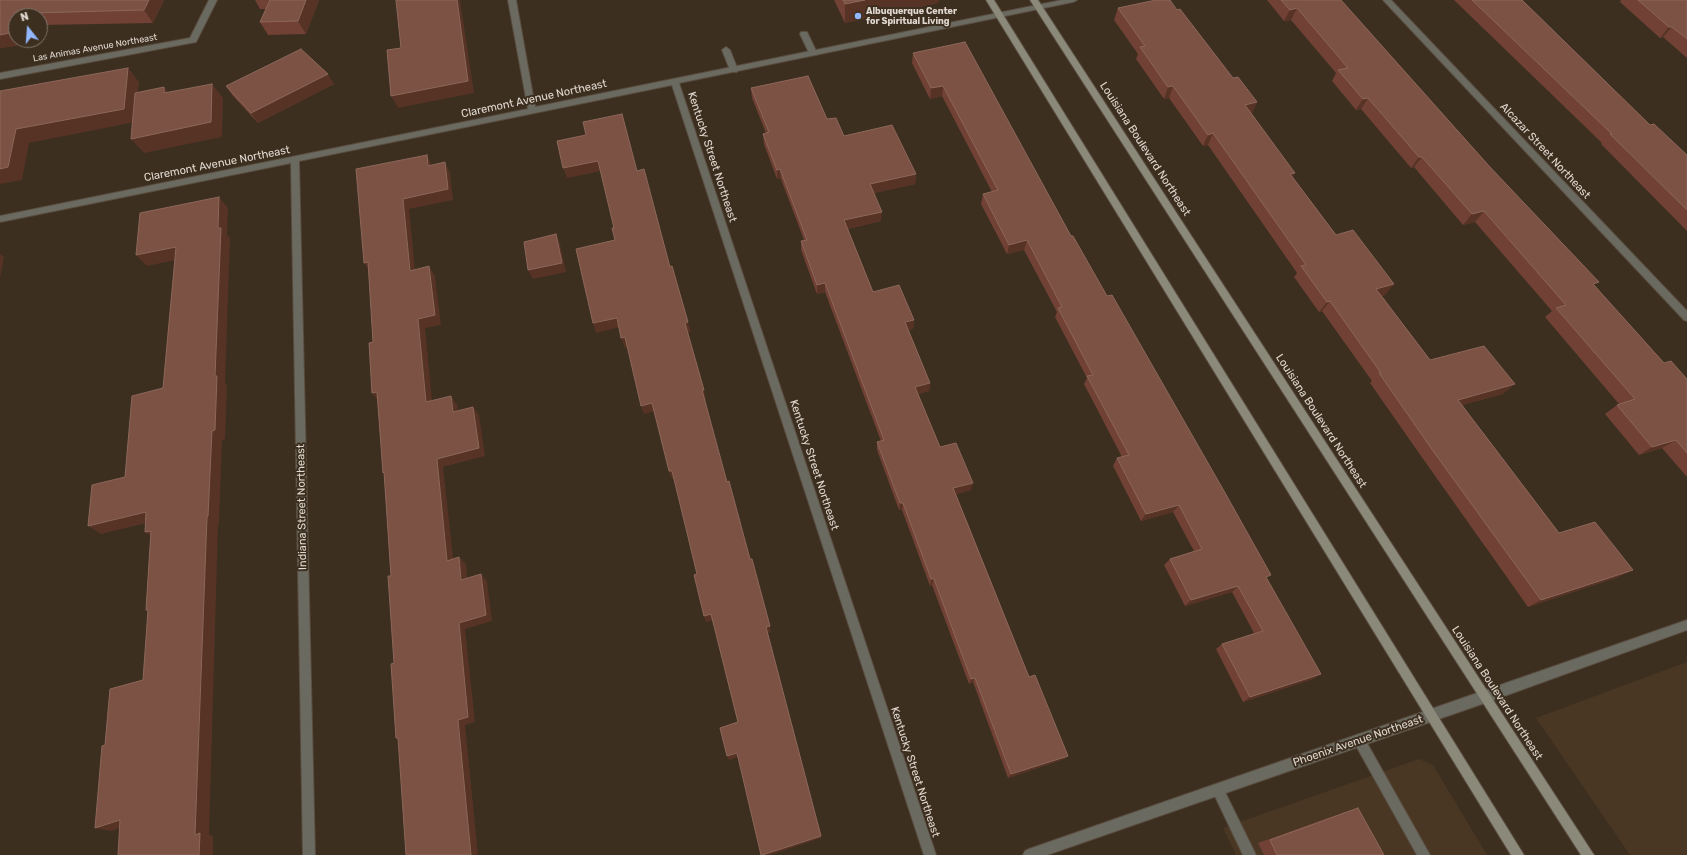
<!DOCTYPE html>
<html>
<head>
<meta charset="utf-8">
<style>
	body { margin:0 }
	#map { position:relative; width:1687px; height:855px; overflow:hidden; background:#3c2f20; font-family:Rubik,sans-serif }
	canvas { display:block }
	.north { position:absolute; left:8px; top:8px; width:40px; height:40px; box-sizing:border-box; background:#3c2f20; border:1px solid #7e7366; border-radius:50%; rotate:343deg; font-size:11px; font-weight:700; line-height:16px; text-align:center; color:#e1d8cf }
	.north::after { content:''; display:block; margin:auto; width:14px; height:18px; background:#92b7fd; clip-path:polygon(50% 0,100% 100%,50% 72%,0 100%) }
</style>
</head>
<body>
<div id="map">
<canvas width="1687" height="855"></canvas>
<div class="north">N</div>
</div>
<script>
const context = document.querySelector('canvas').getContext('2d');
context.lineJoin = 'round';
function fillPath(path, color) {
  context.fillStyle = color;
  context.fill(path, 'evenodd');
}
function shape(rows) {
  const path = new Path2D();
  for (const r of rows) {
    path.moveTo(r[0], r[1]);
    for (let i = 2; i < r.length; i += 2) path.lineTo(r[i], r[i + 1]);
  }
  return path;
}
function stroke(path, color, width, dash) {
  context.strokeStyle = color;
  context.lineWidth = width;
  context.lineCap = dash ? 'butt' : 'round';
  context.setLineDash(dash || []);
  context.stroke(path);
}
function drawText(font, color, halo, rows, align = 'center') {
  context.font = font + ' Rubik,sans-serif';
  context.lineWidth = 4;
  context.setLineDash([]);
  context.textBaseline = 'middle';
  context.strokeStyle = halo;
  context.fillStyle = color;
  for (const [text, x, y, turn = 0] of rows) {
    context.save();
    context.translate(x, y);
    context.rotate((+turn || 0) * Math.PI / 180);
    context.textAlign = isNaN(turn) ? turn : align;
    if (halo) context.strokeText(text, 0, 0);
    context.fillText(text, 0, 0);
    context.restore();
  }
}
fillPath(shape([
	[1687,662,1687,855,1630,855,1536,718],
	[1419,759,1433,765,1487,855,1236,855,1223,828]
]), '#493723');
const lane = shape([
	[801,32,807,32,817,53,816,55,810,55,800,34,801,32],
	[726,47,730,50,738,70,737,72,731,72,730,70,722,50,726,47],
	[1359,734,1363,736,1430,855,1417,855,1355,744,1353,740,1355,736,1359,734],
	[1218,784,1222,786,1256,855,1243,855,1212,790,1214,786,1218,784]
]);
const street = shape([
	[209,0,217,0,196,42,0,79,0,73,190,38,209,0],
	[508,0,516,0,535,107,1062,0,1077,0,1073,2,679,83,936,855,924,855,672,85,299,161,315,855,303,855,291,163,0,222,0,216,528,109,508,0],
	[1383,0,1391,0,1687,311,1687,321,1684,320,1383,0],
	[1687,620,1687,630,1485,703,1047,855,1023,855,1025,851,1029,849,1687,620]
]);
const secondary = shape([
	[986,0,994,0,1524,855,1511,855,986,0],
	[1030,0,1038,0,1594,855,1581,855,1030,0]
]);
stroke(lane, '#5a4d40', 2);
stroke(street, '#5a4d40', 2);
stroke(secondary, '#5a4d40', 2);
fillPath(lane, '#6a6a60');
fillPath(street, '#6a6a60');
fillPath(secondary, '#8a897a');
fillPath(shape([
	[0,0,164,0,153,23,42,25,40,31,40,16,16,16,21,45,0,48],
	[255,0,319,0,306,34,268,35,260,22,266,9,260,9],
	[834,0,939,0,938,3,845,23],
	[1267,0,1341,0,1595,286,1664,363,1687,379,1687,477,1662,448,1639,455,1605,414,1617,405,1619,404,1545,317,1552,311,1475,222,1463,225,1414,167,1411,168,1361,109,1356,110,1332,81,1336,73,1291,20,1284,21],
	[1454,0,1522,0,1650,125,1687,155,1687,231,1601,144,1602,143],
	[1621,0,1687,0,1687,58,1663,37,1660,38,1620,2],
	[1118,8,1177,10,1233,78,1257,102,1251,114,1293,177,1336,235,1385,295,1382,296,1430,360,1503,394,1462,405,1559,533,1633,570,1618,577,1528,607,1421,456,1370,383,1372,381,1322,311,1319,312,1294,277,1297,273,1208,145,1203,146,1169,98,1164,99,1136,59,1138,54,1114,20],
	[965,42,1071,236,1267,579,1313,679,1243,702,1216,649,1222,644,1254,633,1232,592,1185,606,1164,565,1170,559,1194,551,1173,512,1141,521,1113,466,1117,458,1122,457,1084,384,1087,378,1055,317,1057,312,1024,250,1007,254,981,204,983,194,992,192,942,96,930,99,912,63,913,53],
	[334,84,258,123,233,96,226,86],
	[751,88,827,119,844,136,916,174,915,184,874,193,881,221,848,229,873,292,914,320,913,329,908,330,930,383,929,391,918,394,940,447,971,490,956,494,1029,677,1068,756,1064,759,1008,778,973,682,969,684,932,585,930,586,902,510,899,510,877,450,877,442,881,441,825,292,817,294,801,250,801,241,804,240,781,179,777,179,764,144,763,134,766,133,752,98],
	[1358,808,1384,855,1264,855,1258,843,1345,812]
]), '#704134');
fillPath(shape([
	[149,0,164,0,153,23,144,10],
	[306,0,319,0,306,34,298,21],
	[457,0,460,0,474,93,398,108,391,96],
	[865,0,939,0,938,3,845,23,845,4],
	[1297,8,1291,20,1284,21,1290,10],
	[16,20,16,40,23,40,21,45,0,48,0,35,14,21],
	[40,23,42,25,40,31],
	[1669,27,1672,27,1663,37,1660,38],
	[128,68,139,82,135,122,29,143,22,180,0,184,0,169,16,129],
	[328,74,334,84,258,123,251,113],
	[212,84,223,98,222,137,144,153,131,139],
	[943,86,942,96,930,99,931,88],
	[1173,86,1169,98,1164,99,1168,87],
	[164,87,176,102,164,93],
	[1368,98,1361,109,1356,110,1363,99],
	[1257,102,1252,114,1239,117,1245,105],
	[1213,133,1208,145,1203,146,1208,135],
	[427,155,432,165,428,166],
	[1419,157,1422,157,1414,167,1411,168],
	[598,161,601,171,567,178,563,168],
	[445,162,450,173,453,200,409,209,416,280,410,271,403,199],
	[780,169,781,179,777,179,777,170],
	[1295,173,1288,184,1290,174],
	[916,174,915,184,869,194,870,184],
	[219,197,228,208,227,235,230,238,225,384,227,385,225,439,222,440,219,524,218,525,209,835,213,836,213,855,199,855,195,835,207,517,215,376,218,228],
	[1484,211,1475,222,1463,225,1472,214],
	[882,212,881,221,844,230,844,220],
	[556,234,560,244,566,272,533,279,528,270],
	[1027,240,1024,250,1007,254,1009,245],
	[176,247,186,258,147,266,136,255],
	[0,254,4,257,0,278],
	[368,262,371,273,364,263],
	[429,266,435,276,441,325,425,328,433,411,426,402,418,319],
	[825,283,825,292,817,294,817,285],
	[1394,284,1385,295,1368,299,1376,289],
	[1330,301,1322,311,1319,312,1327,302],
	[617,318,620,327,596,333,593,323],
	[914,320,913,329,904,331,905,322],
	[688,322,691,332,688,332,685,323],
	[625,337,628,347,625,348,621,338],
	[930,383,929,391,914,395,915,387],
	[1515,384,1503,394,1447,409,1458,400],
	[702,390,704,390,706,399,704,399],
	[377,392,379,402,372,393],
	[451,396,457,405,459,421,453,412],
	[652,403,655,411,644,414,641,406],
	[473,407,479,415,485,456,443,467,454,567,447,561,437,459],
	[1676,440,1662,448,1639,455,1652,447],
	[669,471,672,471,675,478,672,479],
	[973,483,971,490,952,496,953,488],
	[900,503,903,503,902,510,899,510],
	[1179,505,1173,512,1141,521,1146,514],
	[146,512,159,520,101,534,88,526],
	[151,531,157,540,145,532],
	[459,557,466,564,468,586,461,580],
	[1633,570,1618,577,1528,607,1541,600],
	[481,574,487,581,492,621,465,629,475,722,465,725,478,855,471,855,458,720,459,623],
	[931,579,934,579,932,585,930,586],
	[1238,586,1232,592,1185,606,1191,600],
	[711,614,714,620,706,622,704,616],
	[770,626,771,632,768,633,766,627],
	[1321,674,1313,679,1243,702,1250,697],
	[975,678,973,682,969,684,971,679],
	[737,753,739,757,729,760,727,756],
	[1068,756,1064,759,1008,778,1011,774],
	[120,820,136,823,111,831,95,828],
	[821,836,821,838,770,855,762,855]
]), '#563325');
const building = shape([
	[0,0,149,0,144,10,31,13,30,16,16,16,16,20,14,21,10,33,0,35,0,0],
	[270,0,306,0,298,21,260,22,270,0],
	[396,0,457,0,468,81,391,96,387,50,401,48,396,0],
	[843,0,865,0,845,4,843,0],
	[1156,0,1170,0,1177,10,1180,9,1233,78,1238,77,1257,102,1245,105,1295,173,1290,174,1336,235,1353,230,1394,284,1376,289,1430,360,1484,346,1515,384,1458,400,1559,533,1595,522,1633,570,1541,600,1431,448,1379,373,1381,373,1330,301,1327,302,1301,266,1306,265,1213,133,1208,135,1173,86,1168,87,1140,47,1145,46,1118,8,1156,0],
	[1281,0,1341,0,1490,167,1599,282,1593,284,1664,363,1671,361,1687,379,1687,453,1676,440,1652,447,1617,405,1635,399,1556,308,1566,305,1484,211,1472,214,1422,157,1419,157,1368,98,1363,99,1338,70,1348,68,1297,8,1290,10,1281,0],
	[1472,0,1522,0,1650,125,1654,124,1687,155,1687,210,1610,134,1612,134,1472,0],
	[1638,0,1687,0,1687,39,1672,27,1669,27,1638,0],
	[965,42,1071,236,1073,236,1107,296,1112,295,1224,491,1271,575,1266,577,1321,674,1250,697,1222,644,1263,631,1238,586,1191,600,1170,559,1202,549,1179,505,1146,514,1117,458,1129,455,1087,376,1093,375,1058,308,1062,307,1027,240,1009,245,983,194,998,190,943,86,931,88,913,53,965,42],
	[301,49,328,74,251,113,226,86,301,49],
	[128,68,124,109,16,129,8,167,0,169,0,91,128,68],
	[808,76,827,119,836,118,844,136,892,125,916,174,870,184,882,212,844,220,873,292,899,285,914,320,905,322,930,383,915,387,940,447,956,443,973,483,953,488,1029,677,1035,675,1068,756,1011,774,975,678,971,679,934,579,931,579,903,503,900,503,877,442,884,440,825,283,817,285,801,241,807,240,780,169,777,170,763,134,769,132,751,88,808,76],
	[212,84,211,122,131,139,135,93,164,87,164,93,212,84],
	[622,114,637,171,644,169,670,267,672,266,688,322,685,323,704,390,702,390,727,482,729,481,750,559,752,559,770,626,766,627,821,836,762,855,761,855,737,753,727,756,720,728,738,722,711,614,704,616,694,575,697,574,672,471,669,471,652,403,641,406,625,337,621,338,617,318,593,323,576,249,615,240,612,228,614,228,598,161,563,168,557,141,586,135,583,122,622,114],
	[427,155,428,166,445,162,448,189,403,199,410,271,429,266,435,315,418,319,426,402,451,396,453,412,473,407,479,448,437,459,447,561,459,557,461,580,481,574,486,615,459,623,468,717,458,720,471,855,406,855,398,738,396,738,391,664,394,663,388,576,391,576,384,472,383,473,377,392,372,393,369,343,373,342,368,262,364,263,356,169,427,155],
	[219,197,218,228,221,228,215,376,217,376,215,430,212,431,208,516,207,517,195,835,200,833,199,855,118,855,120,820,95,828,102,746,105,745,110,689,143,680,148,610,146,610,151,531,145,532,146,512,88,526,92,485,125,477,132,396,163,388,176,247,136,255,140,213,219,197],
	[556,234,562,263,528,270,524,242,556,234],
	[1358,808,1384,855,1277,855,1270,840,1358,808]
]);
fillPath(building, '#7c5244');
stroke(building, '#8c675a', 1);
for (const [x, y, r, color] of [
	[858,16,4,"#92b7fd"]
]) {
  const dot = new Path2D();
  dot.arc(x, y, r, 0, 2 * Math.PI);
  context.fillStyle = color;
  context.fill(dot);
  stroke(dot, '#3c2f20', 1.5);
}
drawText('bold 9px', '#e1d8cf', '#3c2f20', [
	["Albuquerque Center",866,11],
	["for Spiritual Living",866,21]
], 'left');
drawText('9px', '#e1d8cf', '#3c2f20', [
	["Las Animas Avenue Northeast",95,48,-10]
]);
drawText('11px', '#e1d8cf', '#3c2f20', [
	["Claremont Avenue Northeast",534,99,-12],
	["Louisiana Boulevard Northeast",1145,149,57],
	["Alcazar Street Northeast",1545,151,47],
	["Kentucky Street Northeast",712,157,72],
	["Claremont Avenue Northeast",217,164,-11],
	["Louisiana Boulevard Northeast",1321,421,57],
	["Kentucky Street Northeast",814,465,72],
	["Indiana Street Northeast",302,507,-91],
	["Louisiana Boulevard Northeast",1497,693,57],
	["Phoenix Avenue Northeast",1358,741,-19],
	["Kentucky Street Northeast",915,772,72]
]);
</script>
</body>
</html>
